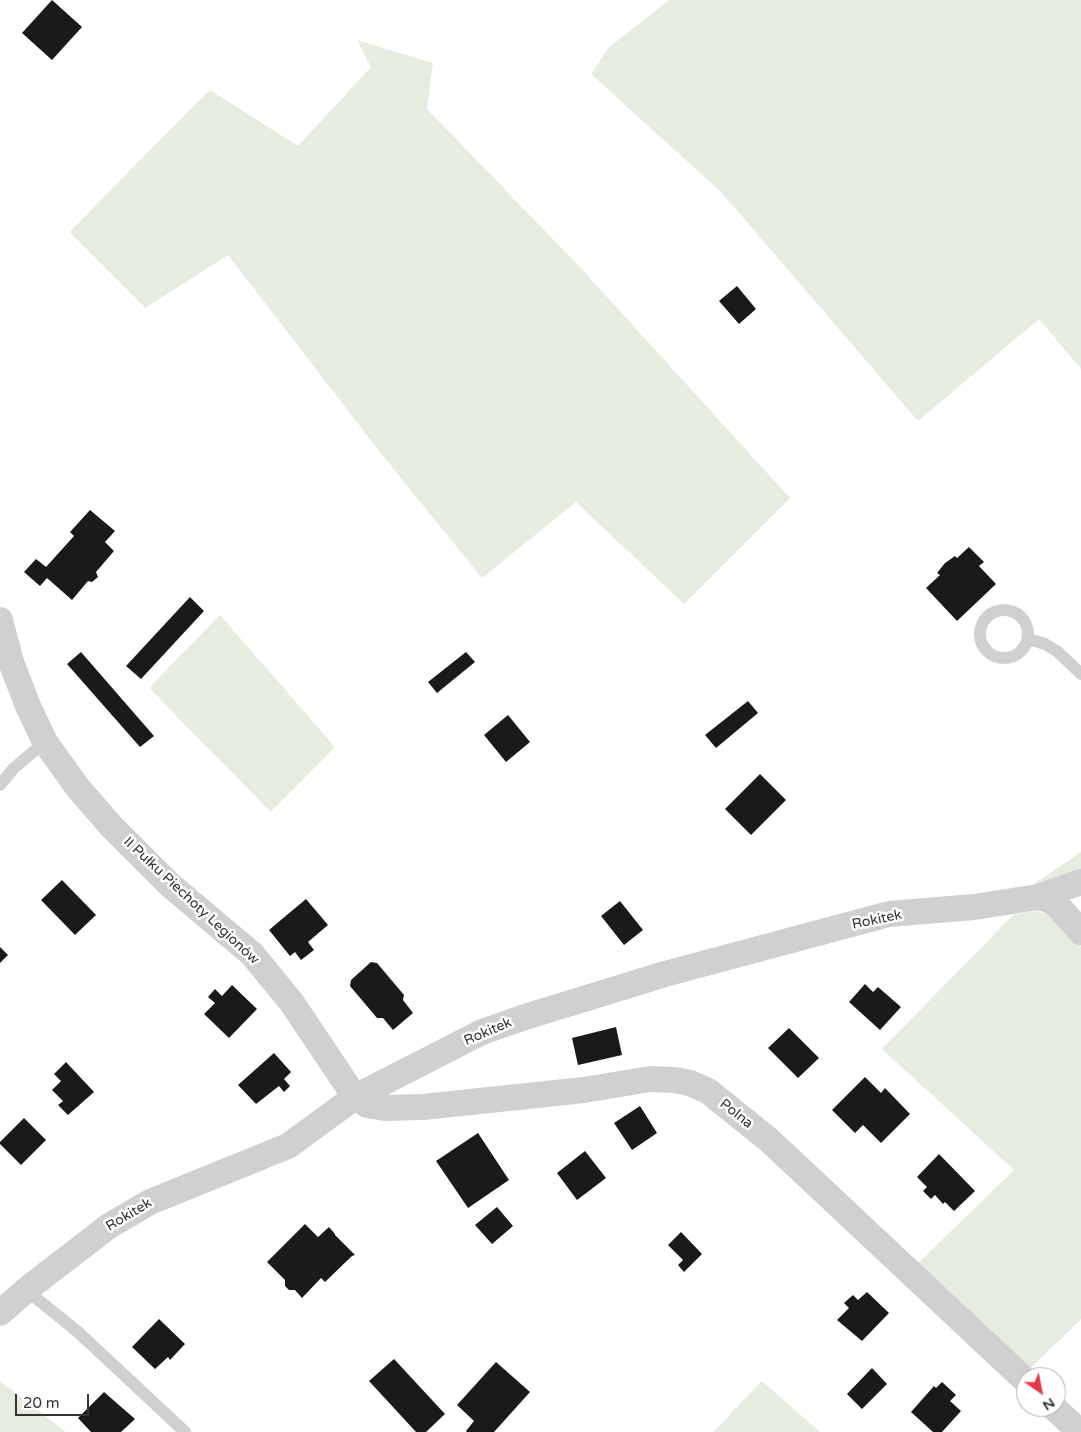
<!DOCTYPE html>
<html>
<head>
<meta charset="utf-8">
<style>
	body { margin:0 }
	#map { position:relative; width:1081px; height:1432px; overflow:hidden; background:#fff; font-family:"Varela Round",sans-serif }
	canvas { display:block }
	.north { position:absolute; left:1016px; top:1367px; width:50px; height:50px; box-sizing:border-box; background:#fff; border:1px solid #adadad; border-radius:50%; rotate:147deg; font-size:14px; font-weight:700; line-height:20px; text-align:center; color:#333 }
	.north::after { content:''; display:block; margin:auto; width:18px; height:22px; background:#e63946; clip-path:polygon(50% 0,100% 100%,50% 72%,0 100%) }
	.scale { position:absolute; left:15px; top:1394px; width:74px; height:22px; box-sizing:border-box; border:2px solid #333; border-top:0; padding-left:6px; font-size:15px; line-height:18px; white-space:nowrap; color:#333; -webkit-text-stroke:4px #fff; paint-order:stroke }
</style>
</head>
<body>
<div id="map">
<canvas width="1081" height="1432"></canvas>
<div class="north">N</div>
<div class="scale">20 m</div>
</div>
<script>
const context = document.querySelector('canvas').getContext('2d');
context.lineJoin = 'round';
function fillPath(path, color) {
  context.fillStyle = color;
  context.fill(path, 'evenodd');
}
function shape(rows) {
  const path = new Path2D();
  for (const r of rows) {
    if (r.length === 3) {
      path.moveTo(r[0] + r[2], r[1]);
      path.arc(r[0], r[1], r[2], 0, 2 * Math.PI);
      continue;
    }
    path.moveTo(r[0], r[1]);
    for (let i = 2; i < r.length; i += 2) path.lineTo(r[i], r[i + 1]);
  }
  return path;
}
function stroke(path, color, width, dash) {
  context.strokeStyle = color;
  context.lineWidth = width;
  context.lineCap = dash ? 'butt' : 'round';
  context.setLineDash(dash || []);
  context.stroke(path);
}
function drawText(font, color, halo, rows, align = 'center') {
  context.font = font + ' "Varela Round",sans-serif';
  context.lineWidth = 5;
  context.setLineDash([]);
  context.textBaseline = 'middle';
  context.strokeStyle = halo;
  context.fillStyle = color;
  for (const [text, x, y, turn = 0] of rows) {
    context.save();
    context.translate(x, y);
    context.rotate((+turn || 0) * Math.PI / 180);
    context.textAlign = isNaN(turn) ? turn : align;
    if (halo) context.strokeText(text, 0, 0);
    context.fillText(text, 0, 0);
    context.restore();
  }
}
fillPath(shape([
	[669,0,1081,0,1081,369,1039,319,918,421,721,192,591,74,608,48],
	[357,40,433,63,427,109,577,264,790,498,684,604,576,502,482,578,383,456,228,255,145,308,69,232,210,90,298,146,371,67],
	[220,615,335,747,271,812,149,688],
	[1081,852,1081,875,1028,888],
	[1038,911,1052,916,1081,946,1081,1319,1029,1370,916,1265,1014,1170,882,1049,1014,914],
	[0,1381,66,1432,0,1432],
	[762,1381,820,1432,713,1432]
]), '#e6ecdf');
fillPath(shape([
	[52,0,82,27,52,60,22,33],
	[737,286,756,309,739,324,719,301],
	[90,510,115,531,105,542,114,551,96,572,98,577,92,582,88,581,72,600,47,578,40,586,24,572,36,559,46,567,74,536,70,532],
	[969,547,984,562,979,566,996,584,957,621,926,588,940,575,937,573,945,563,955,556,957,558],
	[190,597,204,611,141,679,126,666],
	[81,652,154,736,140,747,67,664],
	[466,652,475,662,437,693,428,682],
	[748,701,758,713,716,748,705,735],
	[508,715,530,742,506,762,484,735],
	[760,774,786,800,751,835,725,809],
	[62,880,96,915,75,935,41,900],
	[306,899,328,925,308,942,314,950,301,960,295,952,290,956,269,930],
	[620,901,643,930,624,945,601,916],
	[0,947,8,955,0,963],
	[371,962,377,963,404,995,403,1000,413,1013,393,1030,383,1018,377,1018,350,986,351,980],
	[865,984,873,992,878,987,901,1007,880,1030,849,1002],
	[232,985,257,1009,229,1038,204,1014,215,1003,208,997,215,989,222,996],
	[616,1027,622,1055,578,1065,572,1038],
	[789,1028,819,1058,798,1078,768,1048],
	[274,1053,291,1072,284,1079,290,1086,284,1092,279,1086,256,1104,238,1085],
	[66,1062,94,1092,68,1115,58,1105,63,1101,52,1090,61,1081,54,1074],
	[865,1077,881,1093,885,1088,910,1114,881,1143,863,1125,855,1133,832,1110],
	[640,1106,657,1133,632,1150,614,1123],
	[24,1118,46,1140,21,1165,0,1144,0,1142],
	[478,1133,509,1180,468,1208,436,1161],
	[585,1151,606,1178,577,1200,557,1173],
	[939,1154,975,1191,954,1211,945,1202,943,1204,935,1195,931,1199,923,1191,927,1187,917,1177],
	[497,1207,513,1226,492,1244,475,1225],
	[305,1224,318,1237,329,1227,335,1234,335,1235,355,1255,352,1256,325,1282,321,1278,302,1298,295,1290,289,1290,285,1286,285,1280,267,1262],
	[681,1232,702,1254,684,1272,678,1265,683,1260,668,1245],
	[867,1292,889,1313,862,1341,837,1320,849,1308,844,1303,853,1295,858,1300],
	[159,1319,185,1344,170,1360,168,1357,155,1369,132,1347],
	[394,1359,445,1414,426,1432,416,1432,369,1381],
	[496,1362,530,1392,494,1432,467,1432,466,1431,474,1421,457,1405],
	[872,1368,887,1384,862,1409,847,1394],
	[942,1382,956,1395,950,1401,961,1411,942,1432,933,1432,911,1412,934,1386,936,1388],
	[104,1392,135,1419,121,1432,91,1432,78,1418]
]), '#1a1a1a');
stroke(shape([
	[1004,634,24],
	[1028,639,1045,644,1058,652,1081,674],
	[0,785,14,768,45,742],
	[26,1290,78,1332,185,1432]
]), '#d0d0d0', 12);
stroke(shape([
	[0,620,11,662,28,706,45,742,78,788,112,827,170,885,252,954,292,1003,355,1097,367,1105,385,1108,423,1107,584,1090,650,1079,675,1080,690,1083,708,1091,769,1140,1026,1381],
	[1038,897,1047,899,1057,905,1081,932],
	[0,1313,31,1286,109,1226,150,1202,288,1146,355,1097,482,1032,525,1017,665,974,889,914,974,907,1038,897,1081,882],
	[1053,1407,1080,1432]
]), '#d0d0d0', 26);
drawText('14px', '#333', '#fff', [
	["II Pułku Piechoty Legionów",191,901,43],
	["Rokitek",877,920,-12],
	["Rokitek",488,1032,-23],
	["Polna",736,1114,38],
	["Rokitek",129,1215,-31]
]);
</script>
</body>
</html>
